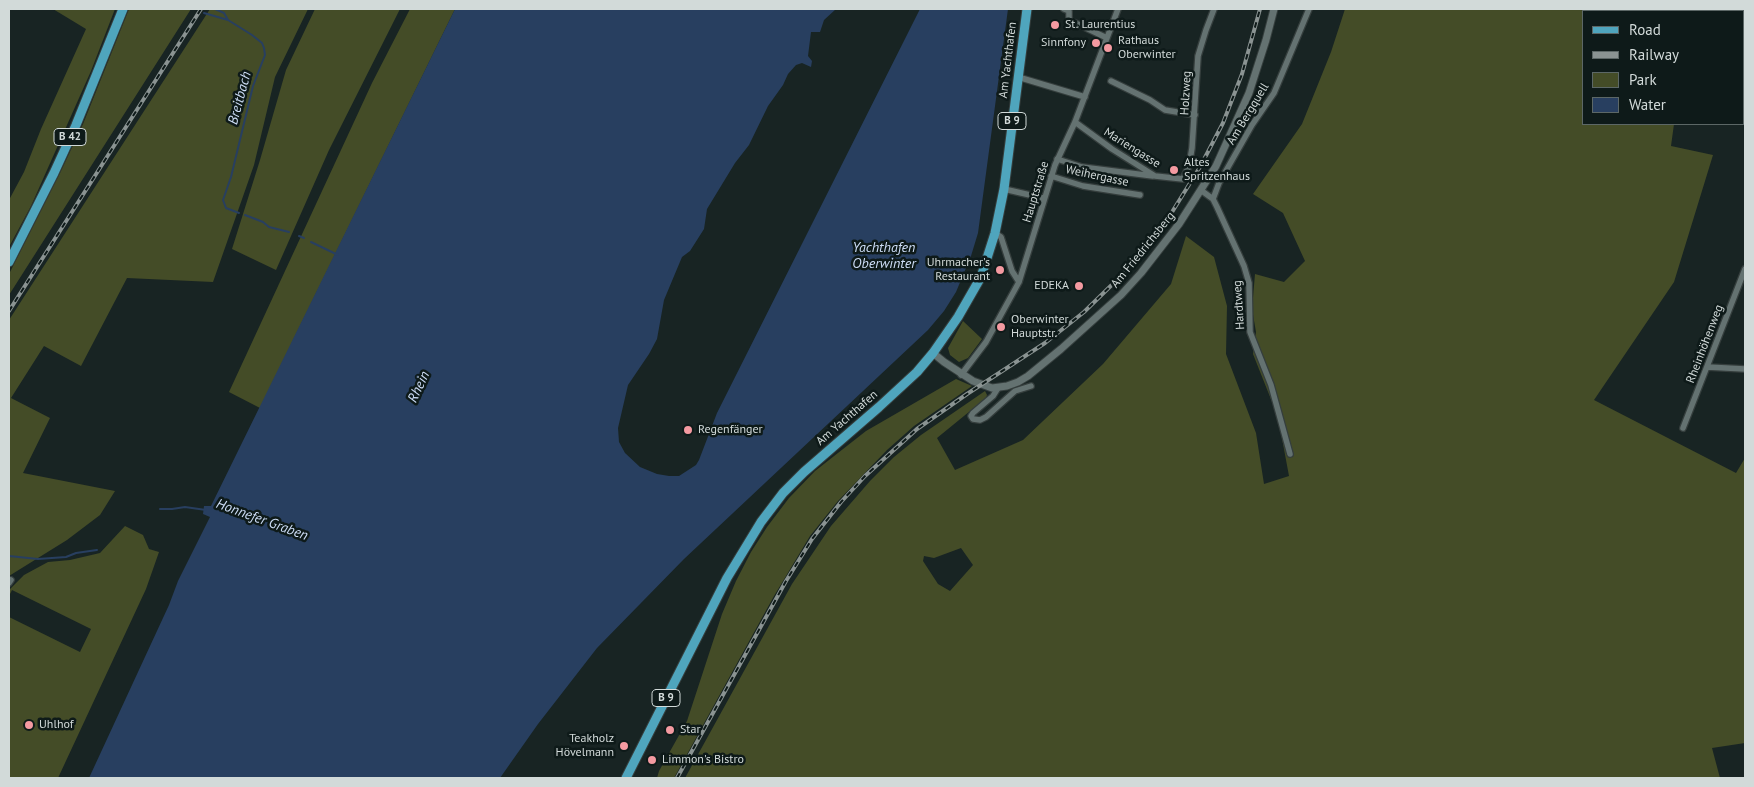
<!DOCTYPE html>
<html>
<head>
<meta charset="utf-8">
<style>
	body { margin:0 }
	#map { position:relative; width:1754px; height:787px; overflow:hidden; background:#182423; font-family:"PT Sans",sans-serif }
	canvas { display:block }
	.frame { position:absolute; inset:0; border:10px solid #d2dad9; pointer-events:none }
	.legend { position:absolute; left:1582px; top:10px; width:162px; height:115px; box-sizing:border-box; background:#0e1a19; border:1px solid #5c6766; margin:0; padding:6px 9px; list-style:none; font-size:15px; color:#d2dad9 }
	.legend li { display:flex; align-items:center; gap:10px; height:25px }
	.legend b { width:25px; border:1px solid #5c6766 }
</style>
</head>
<body>
<div id="map">
<canvas width="1754" height="787"></canvas>
<div class="frame"></div>
<ul class="legend">
<li><b style="height:6px;background:#4fa5bd"></b>Road</li>
<li><b style="height:6px;background:#8a9392"></b>Railway</li>
<li><b style="height:14px;background:#444c27"></b>Park</li>
<li><b style="height:14px;background:#283f60"></b>Water</li>
</ul>
</div>
<script>
const context = document.querySelector('canvas').getContext('2d');
context.lineJoin = 'round';
function fillPath(path, color) {
  context.fillStyle = color;
  context.fill(path, 'evenodd');
}
function shape(rows) {
  const path = new Path2D();
  for (const r of rows) {
    path.moveTo(r[0], r[1]);
    for (let i = 2; i < r.length; i += 2) path.lineTo(r[i], r[i + 1]);
  }
  return path;
}
function stroke(path, color, width, dash) {
  context.strokeStyle = color;
  context.lineWidth = width;
  context.lineCap = dash ? 'butt' : 'round';
  context.setLineDash(dash || []);
  context.stroke(path);
}
function drawText(font, color, halo, rows, align = 'center') {
  context.font = font + ' "PT Sans",sans-serif';
  context.lineWidth = 5;
  context.setLineDash([]);
  context.textBaseline = 'middle';
  context.strokeStyle = halo;
  context.fillStyle = color;
  for (const [text, x, y, turn = 0] of rows) {
    context.save();
    context.translate(x, y);
    context.rotate((+turn || 0) * Math.PI / 180);
    context.textAlign = isNaN(turn) ? turn : align;
    if (halo) context.strokeText(text, 0, 0);
    context.fillText(text, 0, 0);
    context.restore();
  }
}
fillPath(shape([
	[53,9,115,9,91,71,31,206,9,247,9,200,24,172,41,129,86,29],
	[129,9,191,9,9,295,9,274,60,173,83,124],
	[210,9,308,9,275,77,254,165,213,282,127,278,81,366,44,346,11,398,50,418,23,473,115,491,100,515,67,540,9,576,9,320],
	[315,9,400,9,329,150,276,270,232,249,260,160,286,70],
	[410,9,455,9,260,408,229,392,372,83],
	[1345,9,1653,9,1652,11,1583,11,1583,124,1674,124,1671,146,1713,155,1674,282,1594,400,1736,473,1745,458,1745,743,1712,748,1720,778,685,778,792,584,831,526,870,481,894,457,921,435,985,391,987,395,986,398,937,438,955,470,1023,440,1103,364,1171,284,1186,236,1214,257,1227,306,1226,354,1256,433,1264,484,1289,476,1278,417,1253,354,1256,332,1252,309,1255,274,1284,282,1305,261,1283,213,1253,194,1302,124,1331,52],
	[961,548,973,565,950,591,938,584,923,561,924,556,934,558],
	[963,321,982,339,968,358,959,362,950,355,948,348],
	[956,379,972,386,914,426,887,450,838,501,810,536,774,596,674,778,657,778,659,771,687,721,722,614,736,581,751,552,767,527,789,498,815,471,866,431],
	[125,526,143,535,149,549,159,552,146,589,58,778,9,778,9,617,80,652,91,629,12,590,9,596,9,590,24,575,48,562,70,560,100,553]
]), '#444c27');
fillPath(shape([
	[455,9,836,9,824,20,820,32,811,32,808,56,812,61,811,67,802,63,796,65,788,74,783,85,768,106,749,145,735,163,707,209,704,229,690,251,682,257,664,300,657,339,649,354,628,385,618,428,619,442,625,453,640,467,657,474,669,476,679,476,696,465,699,460,717,413,920,9,1008,9,978,233,971,256,956,292,944,311,928,330,684,559,597,648,538,724,500,778,89,778,169,605,178,581,210,517,203,514,204,506,211,506]
]), '#283f60');
stroke(shape([
	[215,9,224,13,228,20],
	[204,13,228,20,252,35,262,43,264,48,265,55,253,86,231,177,223,200,226,208,239,213],
	[245,215,263,222,269,227,289,232],
	[299,236,304,238],
	[311,242,338,255],
	[160,509,172,509,185,507,206,510],
	[9,556,38,559,66,557,76,553,97,550]
]), '#283f60', 2);
const minor = shape([
	[1064,9,1069,11,1069,20,1107,38],
	[1018,77,1085,97],
	[1111,81,1150,100,1165,110,1195,115],
	[1743,83,1745,83],
	[1075,122,1112,149,1155,176,1183,179,1189,166,1192,148,1198,56,1206,30,1214,9],
	[1057,159,1082,167,1153,176],
	[1051,176,1083,186,1140,195],
	[1004,189,1043,198],
	[1202,191,1213,199,1217,207,1244,266,1249,283,1250,332,1271,385,1290,454],
	[1213,199,1219,183,1252,125,1274,93,1309,9],
	[995,233,1001,237,1012,271,1019,282],
	[1707,367,1745,369],
	[961,375,986,342,1019,282,1055,165,1075,122,1118,9],
	[998,388,993,396,973,413,971,416,973,419,980,420,986,417,1015,391,1031,386],
	[1683,428,1745,269],
	[9,583,11,580]
]);
const tertiary = shape([
	[933,353,944,362,973,381,992,388,1007,386,1018,382,1028,376,1061,349,1121,295,1141,273,1179,224,1216,166,1249,93,1266,40,1274,9]
]);
const primary = shape([
	[9,262,54,173,76,125,123,9],
	[626,778,727,578,761,522,783,493,804,472,879,407,917,372,933,353,958,317,981,277,995,233,1004,189,1027,9]
]);
stroke(minor, '#353e3d', 8);
stroke(tertiary, '#353e3d', 9);
stroke(primary, '#353e3d', 11);
stroke(minor, '#647271', 5.5);
stroke(tertiary, '#647271', 7);
stroke(primary, '#4fa5bd', 9);
const rail = shape([
	[9,311,201,9],
	[677,778,786,581,812,539,841,502,865,476,917,429,967,394,1045,343,1084,312,1124,273,1164,225,1200,167,1223,123,1242,74,1260,9]
]);
stroke(rail, '#8a9392', 4);
stroke(rail, '#0e1a19', 2, [5.5]);
for (const [x, y, r, color] of [
	[1055,25,5,"#f49aa1"],
	[1096,43,5,"#f49aa1"],
	[1108,48,5,"#f49aa1"],
	[1174,170,5,"#f49aa1"],
	[1000,270,5,"#f49aa1"],
	[1079,286,5,"#f49aa1"],
	[1001,327,5,"#f49aa1"],
	[688,430,5,"#f49aa1"],
	[29,725,5,"#f49aa1"],
	[670,730,5,"#f49aa1"],
	[624,746,5,"#f49aa1"],
	[652,760,5,"#f49aa1"]
]) {
  const dot = new Path2D();
  dot.arc(x, y, r, 0, 2 * Math.PI);
  context.fillStyle = color;
  context.fill(dot);
  stroke(dot, '#0e1a19', 2);
}
for (const [x, y, w] of [
	[1012,121,28],
	[70,137,32],
	[666,698,28]
]) {
  const box = new Path2D();
  box.roundRect(x - w / 2, y - 8.5, w, 17, 4);
  context.fillStyle = '#0e1a19';
  context.fill(box);
  stroke(box, '#d2dad9', 1);
}
drawText('bold 11px', '#d2dad9', null, [
	["B 9",1012,121],
	["B 42",70,137],
	["B 9",666,698]
]);
drawText('12px', '#d2dad9', '#0e1a19', [
	["St. Laurentius",1065,25],
	["Rathaus",1118,41],
	["Oberwinter",1118,55],
	["Sinnfony",1086,43,"right"],
	["Altes",1184,163],
	["Spritzenhaus",1184,177],
	["Uhrmacher's",990,263,"right"],
	["Restaurant",990,277,"right"],
	["EDEKA",1069,286,"right"],
	["Oberwinter",1011,320],
	["Hauptstr.",1011,334],
	["Regenfänger",698,430],
	["Uhlhof",39,725],
	["Star",680,730],
	["Teakholz",614,739,"right"],
	["Hövelmann",614,753,"right"],
	["Limmon's Bistro",662,760]
], 'left');
drawText('12px', '#d2dad9', '#0e1a19', [
	["Am Yachthafen",1008,60,-83],
	["Holzweg",1186,93,-87],
	["Am Bergquell",1248,114,-59],
	["Mariengasse",1132,148,32],
	["Weihergasse",1097,176,12],
	["Hauptstraße",1036,192,-73],
	["Am Friedrichsberg",1143,250,-51],
	["Hardtweg",1239,305,-94],
	["Rheinhöhenweg",1705,344,-69],
	["Am Yachthafen",847,418,-41]
]);
drawText('italic 14px', '#cdddf6', '#0e1a19', [
	["Breitbach",240,98,-75],
	["Yachthafen",884,248],
	["Oberwinter",884,264],
	["Rhein",419,387,-65],
	["Honnefer Graben",262,520,20]
]);
</script>
</body>
</html>
